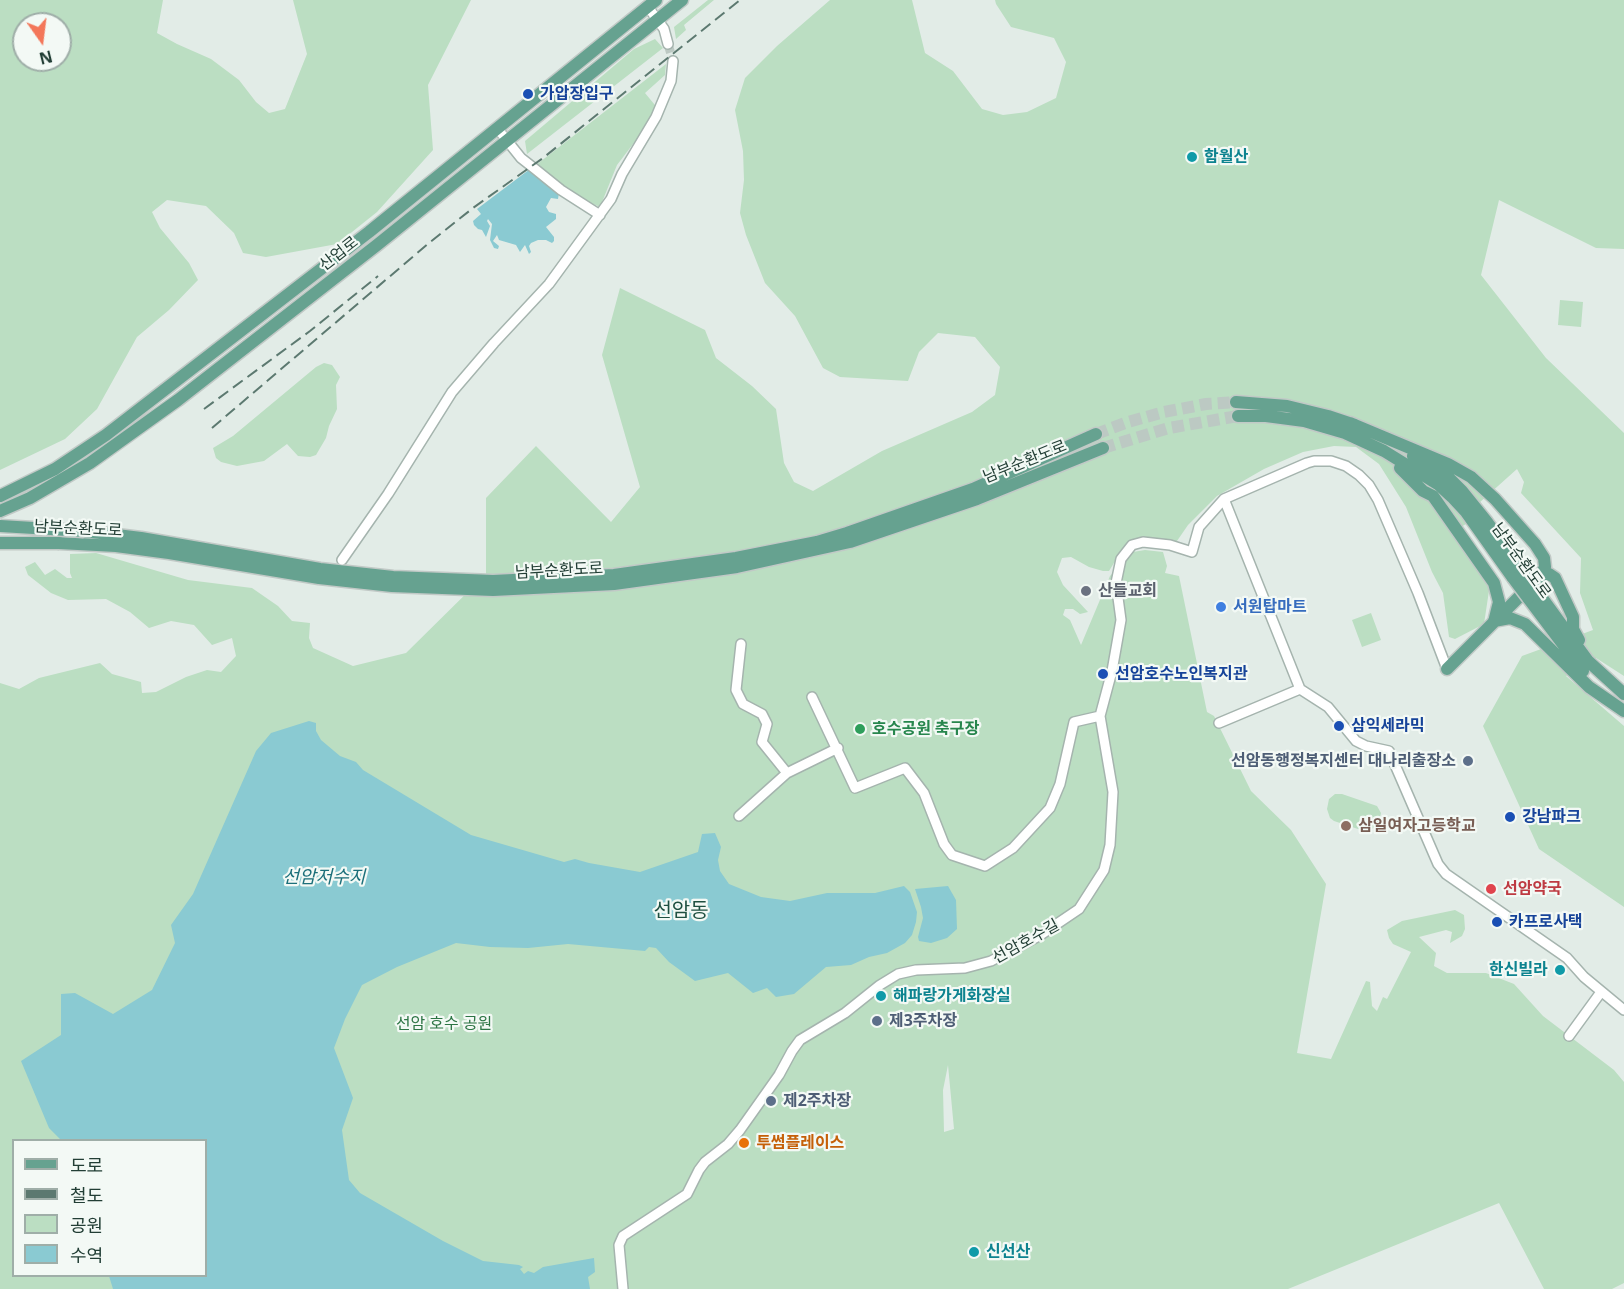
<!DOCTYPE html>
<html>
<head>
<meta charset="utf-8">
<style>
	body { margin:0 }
	#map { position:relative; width:1624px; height:1289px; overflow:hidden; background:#e2ece7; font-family:"Noto Sans","Noto Sans KR",sans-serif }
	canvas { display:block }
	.legend { position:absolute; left:12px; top:1139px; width:195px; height:138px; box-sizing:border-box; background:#f3f9f5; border:2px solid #9faea8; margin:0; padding:8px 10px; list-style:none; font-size:18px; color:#223e35 }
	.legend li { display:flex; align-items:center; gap:12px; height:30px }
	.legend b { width:30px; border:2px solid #9faea8 }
	.north { position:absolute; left:12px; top:12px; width:60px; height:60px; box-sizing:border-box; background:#f3f9f5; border:2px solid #9faea8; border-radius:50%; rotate:166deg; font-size:16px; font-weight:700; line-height:24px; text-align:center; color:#223e35 }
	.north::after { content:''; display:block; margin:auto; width:21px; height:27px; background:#f3775a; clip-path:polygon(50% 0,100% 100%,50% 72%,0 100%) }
</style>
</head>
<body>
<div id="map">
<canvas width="1624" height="1289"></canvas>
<ul class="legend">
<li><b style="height:8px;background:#66a290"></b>도로</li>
<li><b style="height:8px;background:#5c7970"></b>철도</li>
<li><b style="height:16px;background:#bbdec2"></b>공원</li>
<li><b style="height:16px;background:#8acad2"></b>수역</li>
</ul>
<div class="north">N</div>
</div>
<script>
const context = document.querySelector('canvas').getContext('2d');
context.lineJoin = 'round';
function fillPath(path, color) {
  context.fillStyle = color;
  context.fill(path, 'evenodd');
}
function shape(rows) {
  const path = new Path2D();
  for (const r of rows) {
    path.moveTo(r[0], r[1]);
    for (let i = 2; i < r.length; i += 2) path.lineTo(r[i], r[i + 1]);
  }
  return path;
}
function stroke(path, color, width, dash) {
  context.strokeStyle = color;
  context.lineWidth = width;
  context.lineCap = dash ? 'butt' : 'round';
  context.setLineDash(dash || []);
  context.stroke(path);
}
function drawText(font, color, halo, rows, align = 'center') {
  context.font = font + ' "Noto Sans","Noto Sans KR",sans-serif';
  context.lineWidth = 4.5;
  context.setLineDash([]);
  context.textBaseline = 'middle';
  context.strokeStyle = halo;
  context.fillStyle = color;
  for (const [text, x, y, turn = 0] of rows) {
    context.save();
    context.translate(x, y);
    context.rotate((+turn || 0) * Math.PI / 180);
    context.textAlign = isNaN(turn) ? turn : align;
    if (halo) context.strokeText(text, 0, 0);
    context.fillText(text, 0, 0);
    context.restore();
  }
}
fillPath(shape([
	[0,0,163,0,157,33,177,44,211,59,239,80,256,102,269,113,285,109,307,54,293,0,471,0,428,85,433,150,377,212,337,244,266,257,243,253,234,233,206,206,167,200,152,212,160,228,189,263,198,280,169,310,137,337,97,409,65,439,0,470],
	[24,24,60,24,60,60,24,60],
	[708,0,714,0,684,25,686,30,676,39,674,27],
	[830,0,912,0,925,53,953,71,982,109,1003,115,1027,112,1056,98,1066,62,1054,38,1011,27,996,4,995,0,1624,0,1624,249,1596,248,1499,200,1481,275,1546,358,1624,433,1624,676,1596,658,1566,676,1624,726,1624,907,1539,849,1483,726,1522,656,1593,630,1580,593,1581,558,1521,493,1524,482,1517,469,1479,503,1476,518,1451,533,1490,584,1484,624,1455,639,1449,637,1443,593,1432,572,1406,507,1379,464,1356,447,1334,446,1303,452,1264,469,1217,496,1188,525,1177,541,1167,542,1154,539,1142,539,1117,558,1109,571,1103,571,1089,567,1071,557,1062,558,1057,572,1063,585,1088,612,1080,614,1073,609,1065,609,1063,615,1070,620,1081,645,1110,576,1133,552,1145,550,1163,552,1167,566,1165,573,1179,576,1207,712,1214,716,1251,791,1291,830,1326,884,1297,1053,1331,1059,1366,981,1370,982,1372,1006,1377,1011,1383,997,1387,999,1411,952,1393,944,1389,938,1387,930,1402,921,1455,910,1464,915,1465,929,1462,936,1450,943,1452,932,1446,930,1419,937,1436,953,1434,966,1447,973,1486,973,1514,984,1543,1016,1614,1070,1624,1082,1624,1283,1612,1289,1544,1289,1499,1203,1288,1289,0,1289,0,683,19,689,39,678,100,663,112,674,141,682,142,693,156,692,186,677,207,670,221,672,236,656,232,638,212,645,194,625,171,621,149,628,130,612,106,599,68,600,51,593,28,575,25,567,35,562,45,575,55,569,67,578,72,578,70,573,70,554,96,553,188,580,252,588,278,606,292,621,310,623,309,638,313,648,353,666,406,653,486,574,486,498,536,446,611,522,640,487,602,355,620,288,705,330,716,358,752,386,776,409,784,463,794,482,813,491,882,451,972,412,995,395,1000,367,975,337,938,333,919,352,908,381,840,377,823,368,795,316,765,283,746,235,740,213,744,180,743,151,735,110,745,78,777,46],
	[948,1065,954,1129,944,1132,943,1090],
	[14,1140,206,1140,206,1276,14,1276],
	[655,39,663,48,527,154,525,141,634,49],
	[666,64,665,75,645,93,659,110,617,165,600,207,574,195,536,165],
	[1560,300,1583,302,1581,327,1558,325],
	[324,363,332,365,340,377,336,385,337,409,329,426,326,438,316,455,310,457,298,456,287,444,264,461,237,466,221,462,216,458,213,448,233,436,316,367],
	[1371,613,1381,640,1362,647,1352,620],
	[1335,794,1342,794,1377,806,1381,813,1379,822,1372,829,1364,831,1334,821,1330,818,1327,809,1329,799]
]), '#bbdec2');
fillPath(shape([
	[530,169,559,193,558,199,551,198,546,207,549,212,556,214,556,219,546,227,554,237,554,241,552,243,546,240,538,240,531,243,529,246,531,252,529,254,525,245,520,252,516,245,499,240,497,235,493,241,499,246,498,249,494,248,490,240,492,224,488,219,487,221,490,226,486,237,482,230,478,229,474,225,473,221,481,214,477,209],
	[309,721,316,723,316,731,321,740,340,756,356,762,363,770,471,835,564,862,575,859,589,863,640,872,698,852,702,834,715,833,721,847,718,860,720,871,729,884,761,897,790,901,827,893,875,893,904,886,910,892,917,912,916,922,912,935,905,943,887,953,869,957,851,965,826,967,794,994,776,997,767,988,753,993,728,973,695,981,669,962,656,948,649,947,645,951,568,944,528,948,490,947,456,943,397,967,362,985,345,1019,334,1048,353,1098,342,1130,349,1180,360,1193,443,1241,483,1261,519,1265,523,1267,520,1269,524,1274,528,1271,534,1273,543,1267,594,1258,595,1272,588,1277,590,1289,113,1289,109,1276,206,1276,206,1140,61,1140,49,1128,21,1061,61,1035,61,994,75,993,113,1014,152,990,175,943,171,925,193,894,256,751,271,733],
	[948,886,956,900,957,929,947,938,931,943,919,941,918,937,923,918,921,907,915,889]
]), '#8acad2');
stroke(shape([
	[668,44,673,61]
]), '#bcc9c3', 9, [9, 4.5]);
stroke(shape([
	[1096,434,1128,422,1164,412,1206,404,1236,402],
	[1103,448,1169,428,1238,416]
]), '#bcc9c3', 12, [12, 6]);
const minor = shape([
	[648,7,664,29,668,44],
	[497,128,521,158,535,169,561,190,600,215],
	[1224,499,1307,463,1314,461,1331,461,1346,466,1359,475,1369,485,1378,500,1418,593,1447,669],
	[342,560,388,494,452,392,494,343,549,284,611,199,622,174,656,117,671,81,673,61],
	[812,697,855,788,905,768,924,793,944,844,952,855,985,866,1013,848,1050,808,1060,784,1074,722,1100,716],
	[1219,723,1300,689],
	[787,773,838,748],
	[739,816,787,773,762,742,767,724,762,714,743,704,736,690,741,644],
	[1569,1036,1601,992],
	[623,1289,619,1245,623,1236,687,1194,699,1170,705,1162,728,1144,740,1130,779,1075,792,1051,800,1040,845,1013,880,985,898,974,916,970,965,968,991,961,1039,936,1079,909,1104,870,1110,845,1113,792,1100,716,1112,671,1121,620,1116,583,1121,559,1132,545,1143,542,1170,545,1192,552,1199,527,1224,499,1300,689,1328,707,1356,741,1366,746,1389,751,1438,864,1446,874,1567,958,1584,977,1624,1010]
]);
const major = shape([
	[1236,402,1287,406,1328,416,1355,425],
	[1238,416,1266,416,1304,421,1345,433,1384,451,1439,485,1452,497,1466,512,1513,578],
	[1350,423,1448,464,1471,477,1495,499,1535,544,1544,558,1545,567,1541,575,1447,669],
	[1413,456,1449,478,1462,491,1487,522,1522,571],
	[1400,468,1423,491,1433,496,1494,583,1499,602,1495,618],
	[0,496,55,469,106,435,369,232,656,0],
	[0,511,30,498,90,463,178,400,377,245,682,0],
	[84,531,141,538,320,569,393,577,493,581,614,575,736,558,817,542,847,533,973,489,1096,434],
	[59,543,116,546,169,553,319,578,392,586,493,590,614,584,737,567,850,542,977,499,1103,448],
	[1541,575,1549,574,1555,578,1573,617,1573,629,1579,640],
	[1537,591,1588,661,1624,694],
	[1528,598,1583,671],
	[1494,621,1510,618,1525,624,1589,687,1624,711]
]);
stroke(minor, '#a5b4ae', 12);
stroke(major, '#c1c9c6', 15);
stroke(minor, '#fff', 9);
stroke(major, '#66a290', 12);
stroke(shape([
	[204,409,310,331,378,276],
	[212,428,429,243,473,208,543,158,740,0]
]), '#5c7970', 2, [12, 6]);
const majorBridge = shape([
	[0,526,84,531],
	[0,543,59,543],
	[1522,571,1537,591],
	[1513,578,1528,598]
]);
stroke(majorBridge, '#c1c9c6', 15, []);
stroke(majorBridge, '#66a290', 12);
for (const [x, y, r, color] of [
	[528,94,6,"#1a4fb4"],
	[1192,157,6,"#0f9aa8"],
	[1086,591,6,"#6b7280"],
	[1221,607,6,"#3f7fe0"],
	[1103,674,6,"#1a4fb4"],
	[1339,726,6,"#1a4fb4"],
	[860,729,6,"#2e9e5b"],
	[1468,761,6,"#5c6f8a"],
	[1510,817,6,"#1a4fb4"],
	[1346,826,6,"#8d6e63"],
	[1491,889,6,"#e0444e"],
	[1497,922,6,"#1a4fb4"],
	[1560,970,6,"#0f9aa8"],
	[881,996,6,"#0f9aa8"],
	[877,1021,6,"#5c6f8a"],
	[771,1101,6,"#5c6f8a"],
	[744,1143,6,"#e8710a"],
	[974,1252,6,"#0f9aa8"]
]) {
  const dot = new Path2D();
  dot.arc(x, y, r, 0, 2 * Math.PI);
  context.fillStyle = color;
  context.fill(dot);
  stroke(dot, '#f3f9f5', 2);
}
drawText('bold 16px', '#164399', '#f3f9f5', [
	["가압장입구",540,94],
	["선암호수노인복지관",1115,674],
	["삼익세라믹",1351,726],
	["강남파크",1522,817],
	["카프로사택",1509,922]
], 'left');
drawText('bold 16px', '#0d838f', '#f3f9f5', [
	["함월산",1204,157],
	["한신빌라",1548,970,"right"],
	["해파랑가게화장실",893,996],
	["신선산",986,1252]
], 'left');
drawText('16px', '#223e35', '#f3f9f5', [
	["산업로",339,254,-38],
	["남부순환도로",1025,462,-22],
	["남부순환도로",78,529,3],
	["남부순환도로",1521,561,54],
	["남부순환도로",559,571,-3],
	["선암호수길",1026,942,-29]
]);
drawText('bold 16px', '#5b616d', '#f3f9f5', [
	["산들교회",1098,591]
], 'left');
drawText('bold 16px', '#366cbe', '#f3f9f5', [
	["서원탑마트",1233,607]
], 'left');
drawText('bold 16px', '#27864d', '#f3f9f5', [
	["호수공원 축구장",872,729]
], 'left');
drawText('bold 16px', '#4e5e75', '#f3f9f5', [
	["선암동행정복지센터 대나리출장소",1456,761,"right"],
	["제3주차장",889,1021],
	["제2주차장",783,1101]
], 'left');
drawText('bold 16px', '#785e54', '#f3f9f5', [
	["삼일여자고등학교",1358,826]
], 'left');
drawText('bold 16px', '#be3a42', '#f3f9f5', [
	["선암약국",1503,889]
], 'left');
drawText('16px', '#2c7544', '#f3f9f5', [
	["선암 호수 공원",444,1024]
]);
drawText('bold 16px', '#c56008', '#f3f9f5', [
	["투썸플레이스",756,1143]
], 'left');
drawText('italic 18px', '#1b6f7a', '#f3f9f5', [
	["선암저수지",324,878]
]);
drawText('20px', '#1e5041', '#f3f9f5', [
	["선암동",681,911]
]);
</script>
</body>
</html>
